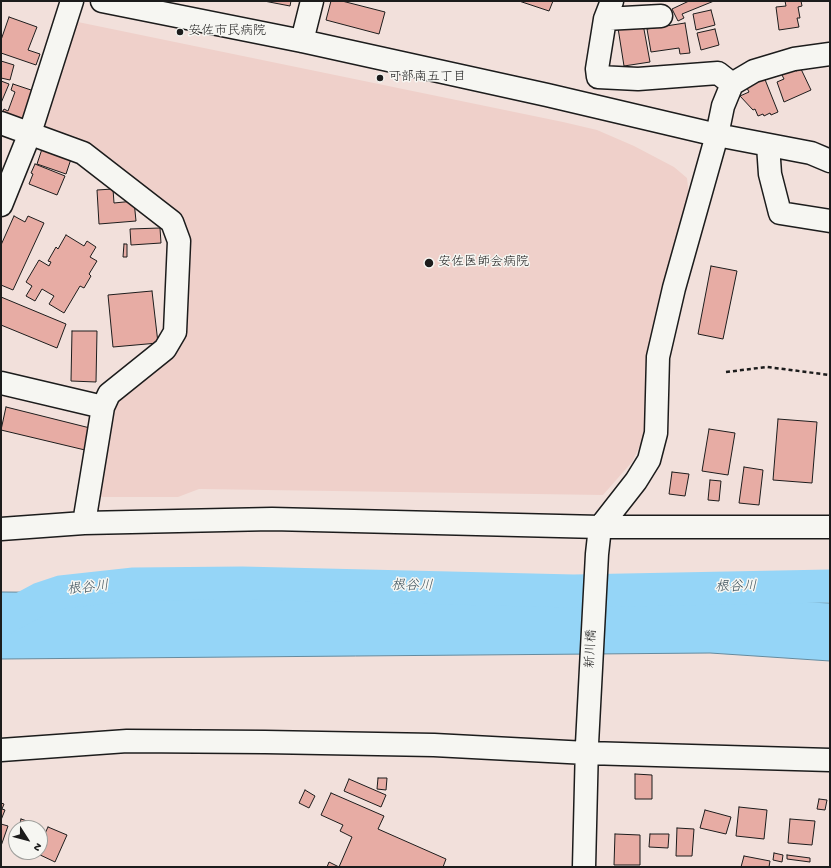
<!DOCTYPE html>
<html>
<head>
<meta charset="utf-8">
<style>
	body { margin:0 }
	#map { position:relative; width:831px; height:868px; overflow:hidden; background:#f2e0db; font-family:"Gochi Hand",sans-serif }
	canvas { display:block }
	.frame { position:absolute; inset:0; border:2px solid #1c1c1c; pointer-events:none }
	.north { position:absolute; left:8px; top:820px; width:40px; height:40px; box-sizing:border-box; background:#f6f6f2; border:1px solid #9f9f9c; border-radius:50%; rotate:126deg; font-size:11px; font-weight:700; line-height:16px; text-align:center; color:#1c1c1c }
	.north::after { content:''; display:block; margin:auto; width:14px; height:18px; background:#1c1c1c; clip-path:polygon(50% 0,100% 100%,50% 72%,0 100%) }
</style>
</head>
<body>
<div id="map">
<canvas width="831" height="868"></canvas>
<div class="frame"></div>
<div class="north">N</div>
</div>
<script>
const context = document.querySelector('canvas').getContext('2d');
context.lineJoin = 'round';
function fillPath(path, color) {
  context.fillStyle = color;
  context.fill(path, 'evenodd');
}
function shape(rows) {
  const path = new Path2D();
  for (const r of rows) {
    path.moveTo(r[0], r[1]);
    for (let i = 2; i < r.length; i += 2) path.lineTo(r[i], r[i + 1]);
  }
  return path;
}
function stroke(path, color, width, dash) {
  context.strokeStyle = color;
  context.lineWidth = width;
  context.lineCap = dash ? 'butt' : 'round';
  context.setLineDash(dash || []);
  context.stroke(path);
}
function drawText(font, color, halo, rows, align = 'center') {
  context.font = font + ' "Gochi Hand","Klee One",sans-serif';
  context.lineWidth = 3;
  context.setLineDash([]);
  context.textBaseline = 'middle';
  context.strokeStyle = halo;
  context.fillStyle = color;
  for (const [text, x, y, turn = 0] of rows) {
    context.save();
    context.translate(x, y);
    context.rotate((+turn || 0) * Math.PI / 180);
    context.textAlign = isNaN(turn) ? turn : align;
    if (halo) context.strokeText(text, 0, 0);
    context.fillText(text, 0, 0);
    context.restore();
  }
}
fillPath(shape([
	[73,21,563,122,597,130,634,146,674,167,687,178,689,196,645,435,632,462,603,495,199,489,178,497,94,497,114,398,171,354,187,238,42,129]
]), '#efd0ca');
const water = shape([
	[1,592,729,598,830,603,830,661,710,653,1,659,1,592]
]);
fillPath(water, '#95d5f7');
stroke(water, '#658b9f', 1);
stroke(shape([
	[1,620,40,599,61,592,134,584,242,583,574,591,830,586]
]), '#95d5f7', 33);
const building = shape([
	[264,1,291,1,290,6,264,1],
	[331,1,342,1,385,12,379,34,326,20,331,1],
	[519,1,553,1,549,11,519,1],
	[689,1,714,1,682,14,684,18,678,21,672,9,689,1],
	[785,1,801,1,802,6,798,7,800,18,797,18,799,27,779,30,776,7,786,6,785,1],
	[711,10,715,25,696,30,693,14,711,10],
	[9,17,37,27,28,50,40,54,36,65,1,53,1,40,9,17],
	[685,23,690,53,680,54,679,48,651,52,647,29,685,23],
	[643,24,650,62,624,66,618,28,643,24],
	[715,29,719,45,701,50,697,33,715,29],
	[1,61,14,65,10,80,1,78,1,61],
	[795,67,796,71,801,69,811,90,784,102,777,82,784,79,781,73,795,67],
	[764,77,778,112,771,115,770,113,764,116,763,114,758,116,755,109,753,110,740,96,749,92,746,86,764,77],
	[1,81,9,84,1,103,1,81],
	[13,84,34,91,23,123,1,115,4,109,8,111,15,92,11,90,13,84],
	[43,146,72,156,66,174,37,164,43,146],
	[35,164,65,176,57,195,29,184,33,174,31,173,35,164],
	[113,189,114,203,134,201,136,221,99,224,97,190,113,189],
	[14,216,25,222,28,216,44,223,13,290,1,285,1,245,14,216],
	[160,228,161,243,131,245,130,229,160,228],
	[66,235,84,246,87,241,96,247,90,257,97,261,89,274,91,276,84,288,80,286,64,313,49,304,54,296,42,289,35,301,26,296,32,286,26,282,39,260,49,266,51,262,48,261,56,247,58,249,66,235],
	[124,244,127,244,127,257,123,257,124,244],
	[711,266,737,271,723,339,698,334,711,266],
	[152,291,158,343,113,347,108,295,152,291],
	[1,297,66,324,57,348,1,325,1,297],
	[72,331,97,331,96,382,71,381,72,331],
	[6,407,90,428,85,450,1,430,6,407],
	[778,419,817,422,812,483,773,480,778,419],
	[709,429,735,433,728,475,702,471,709,429],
	[744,467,763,470,759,505,739,503,744,467],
	[672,472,689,474,685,496,669,494,672,472],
	[710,480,721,481,719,501,708,500,710,480],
	[635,774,652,775,652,799,635,799,635,774],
	[378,778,387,778,386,790,377,789,378,778],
	[349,779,386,795,381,807,344,791,349,779],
	[305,790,315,796,309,808,299,803,305,790],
	[331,793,384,816,378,829,446,859,443,867,327,867,329,862,339,867,352,837,340,831,343,825,321,815,331,793],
	[819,799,827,800,825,810,817,809,819,799],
	[1,803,4,804,2,809,5,810,1,820,1,803],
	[739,807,767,810,764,839,736,836,739,807],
	[705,810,731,817,726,834,700,828,705,810],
	[21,819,39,825,38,828,19,828,21,819],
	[790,819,815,821,812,845,788,843,790,819],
	[1,824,8,826,1,846,1,824],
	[48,827,67,835,55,862,36,853,40,852,40,844,48,827],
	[677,828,694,829,692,856,676,856,677,828],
	[615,834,640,835,640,865,614,865,615,834],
	[650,834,669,834,668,848,649,847,650,834],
	[774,853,783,855,782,862,773,860,774,853],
	[787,855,810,858,810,862,787,859,787,855],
	[744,856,770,861,769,867,741,867,744,856]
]);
fillPath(building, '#e7aca4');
stroke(building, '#1c1c1c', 1);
const minor = shape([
	[102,1,302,41,547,95,717,135,811,153,830,161],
	[612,1,605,19,597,69,598,77,638,79,718,73,732,84],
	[605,19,661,16],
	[302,41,312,1],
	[1,123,83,153,172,222,179,241,175,332,165,349,109,394,103,407,84,523],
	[768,145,770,174,780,213,830,221],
	[1,205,30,133,72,1],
	[1,383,103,407],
	[1,529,84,523,272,519,600,527,830,527],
	[1,750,127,741,265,742,434,745,587,753,830,760],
	[584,867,587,744,597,554,600,527,636,481,649,460,656,433,658,357,674,288,717,135,723,106,732,84,754,71,794,59,830,54]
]);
stroke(minor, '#1c1c1c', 25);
stroke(shape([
	[726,372,767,367,830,375]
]), '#1c1c1c', 2.5, [4, 3]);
stroke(minor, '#f6f6f2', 22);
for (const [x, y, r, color] of [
	[180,32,4,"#1c1c1c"],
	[380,78,4,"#1c1c1c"],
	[429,263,5,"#1c1c1c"]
]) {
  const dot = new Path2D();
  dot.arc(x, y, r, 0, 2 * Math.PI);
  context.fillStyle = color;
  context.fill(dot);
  stroke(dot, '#f6f6f2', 1.5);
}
drawText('13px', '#1c1c1c', '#f6f6f2', [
	["安佐市民病院",188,32],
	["可部南五丁目",388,78],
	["安佐医師会病院",438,263]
], 'left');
drawText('13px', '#1c1c1c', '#f6f6f2', [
	["新川橋",592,649,-87]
]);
drawText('italic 14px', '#40545e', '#f6f6f2', [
	["根谷川",412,587,1],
	["根谷川",736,588,-1],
	["根谷川",88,589,-6]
]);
</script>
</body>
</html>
